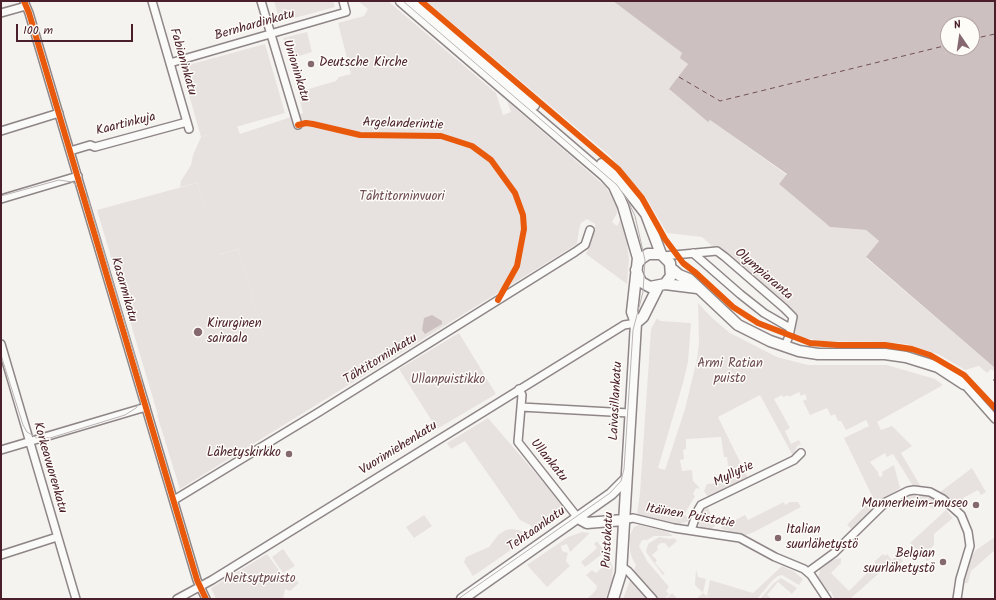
<!DOCTYPE html>
<html>
<head>
<meta charset="utf-8">
<style>
	body { margin:0 }
	#map { position:relative; width:996px; height:600px; overflow:hidden; background:#f5f3f0; font-family:Kalam,sans-serif }
	canvas { display:block }
	.frame { position:absolute; inset:0; border:2px solid #4a1f2b; pointer-events:none }
	.north { position:absolute; left:940px; top:16px; width:40px; height:40px; box-sizing:border-box; background:#fdfcf7; border:1px solid #b5a4a5; border-radius:50%; rotate:347deg; font-size:11px; font-weight:700; line-height:16px; text-align:center; color:#4a1f2b }
	.north::after { content:''; display:block; margin:auto; width:14px; height:18px; background:#866970; clip-path:polygon(50% 0,100% 100%,50% 72%,0 100%) }
	.scale { position:absolute; left:16px; top:24px; width:117px; height:18px; box-sizing:border-box; border:2px solid #4a1f2b; border-top:0; padding-left:5px; font-size:12px; line-height:14px; white-space:nowrap; color:#4a1f2b; -webkit-text-stroke:3px #fdfcf7; paint-order:stroke }
</style>
</head>
<body>
<div id="map">
<canvas width="996" height="600"></canvas>
<div class="frame"></div>
<div class="north">N</div>
<div class="scale">100 m</div>
</div>
<script>
const context = document.querySelector('canvas').getContext('2d');
context.lineJoin = 'round';
function fillPath(path, color) {
  context.fillStyle = color;
  context.fill(path, 'evenodd');
}
function shape(rows) {
  const path = new Path2D();
  for (const r of rows) {
    path.moveTo(r[0], r[1]);
    for (let i = 2; i < r.length; i += 2) path.lineTo(r[i], r[i + 1]);
  }
  return path;
}
function stroke(path, color, width, dash) {
  context.strokeStyle = color;
  context.lineWidth = width;
  context.lineCap = dash ? 'butt' : 'round';
  context.setLineDash(dash || []);
  context.stroke(path);
}
function drawText(font, color, halo, rows, align = 'center') {
  context.font = font + ' Kalam,sans-serif';
  context.lineWidth = 3;
  context.setLineDash([]);
  context.textBaseline = 'middle';
  context.strokeStyle = halo;
  context.fillStyle = color;
  for (const [text, x, y, turn = 0] of rows) {
    context.save();
    context.translate(x, y);
    context.rotate((+turn || 0) * Math.PI / 180);
    context.textAlign = isNaN(turn) ? turn : align;
    if (halo) context.strokeText(text, 0, 0);
    context.fillText(text, 0, 0);
    context.restore();
  }
}
fillPath(shape([
	[274,1,333,1,335,7,280,22],
	[426,1,613,1,682,53,688,64,670,90,708,122,710,120,787,175,779,184,830,227,866,230,879,241,866,258,995,368,995,372,991,369,987,373,979,366,965,370,938,354,906,344,884,342,821,341,789,335,792,317,702,237,667,233,645,196,610,156],
	[265,44,285,113,201,137,181,67],
	[197,183,219,255,238,249,264,336,277,365,180,489,97,210]
]), '#e7e2df');
fillPath(shape([
	[358,1,388,1,496,93,503,115,511,112,507,101,606,187,617,208,617,213,612,222,617,226,621,218,626,236,629,259,627,284,586,254,595,230,595,224,587,219,581,223,579,230,577,244,180,489,157,415,158,413,190,403,192,406,205,402,205,398,222,393,235,391,241,388,242,390,247,387,256,388,252,374,250,374,244,357,268,350,238,249,218,255,197,183,180,187,181,181,191,165,193,155,201,137,237,126,240,134,303,113,298,92,336,81,339,77,351,74,338,23,364,16,368,9],
	[307,32,312,52,289,59,283,38],
	[203,70,212,96,199,101,197,100,190,74],
	[214,99,223,129,205,134,196,105],
	[698,303,711,317,730,333,777,357,808,365,887,365,935,379,943,385,877,422,881,430,892,426,912,446,901,453,921,487,913,486,893,454,887,457,885,453,870,462,878,472,879,476,881,477,883,474,882,472,894,465,900,488,886,497,877,506,844,438,869,426,866,420,846,430,841,421,838,421,835,414,831,416,827,408,810,415,803,401,807,399,805,394,801,396,799,392,789,397,788,395,783,397,782,395,774,399,790,428,785,431,791,444,799,440,801,444,797,446,793,456,760,395,718,417,748,478,708,497,704,491,707,484,717,483,717,480,733,476,732,466,728,466,727,457,724,457,721,437,686,439,686,449,683,450,684,459,680,460,682,471,692,470,693,481,699,487,699,489,696,488,693,494,695,496,684,515,690,518,689,521,680,524,645,518,637,514,640,493,651,329,657,318,660,321,691,323,688,362,683,383,658,468,665,470,685,409,697,359,699,343],
	[129,315,136,321,142,333,143,343,140,354],
	[459,333,496,394,437,429,399,369],
	[488,418,568,511,536,532,530,525,520,520,465,441,451,449,447,443],
	[972,468,986,492,981,495,978,490,963,498,965,503,957,505,940,492],
	[909,494,930,495,941,504,939,507,933,509,920,499,914,498,906,500,897,507,894,501],
	[784,502,785,505,790,502,798,502,801,507,754,532,743,536,720,528,745,515,748,520],
	[867,504,873,510,853,530,847,525],
	[707,505,715,526,710,529,701,528,698,523,701,511],
	[946,510,953,518,934,534,934,545,927,553,931,558,927,561,910,543],
	[424,515,432,526,414,538,406,527],
	[639,525,668,532,673,536,654,536,647,540,642,540,639,546,647,561,669,587,666,591,669,594,666,597,667,598,672,593,678,599,623,599,636,565,632,558,630,551,630,535,634,527],
	[512,529,523,531,530,537,473,576,464,562,466,557,489,547,498,535,506,530],
	[582,532,590,533,570,552,567,544,561,546,562,551,568,553,566,561,570,566,547,587,527,565,568,537],
	[659,537,670,539,674,538,677,541,669,548,665,543,661,543,657,546,658,550,652,555,657,560,655,563,665,574,663,575,646,552,648,544],
	[995,537,995,550,971,571,968,583,964,583,972,556,976,550],
	[597,541,605,552,585,567,581,562,597,548,594,544],
	[283,549,295,566,283,573,272,557],
	[267,554,281,573,280,580,292,576,299,583,290,591,285,589,283,599,216,599,211,588],
	[883,554,885,556,887,554,892,560,899,554,903,561,892,571,882,571,877,575,850,599,834,599,831,591,827,592,818,578,820,570,832,560,841,558,841,563,831,573,849,591,874,566,875,561],
	[610,560,613,568,612,581,605,599,587,599,596,590,597,586,586,575,592,570,596,573],
	[782,566,793,571,803,579,799,585,782,575,778,576,772,581,757,599,696,599,703,593,695,585,696,569,698,577,706,579,703,593,707,596,710,580,753,593],
	[781,578,797,588,792,594,778,582,767,595,772,599,760,599,774,583]
]), '#e7e2e0');
fillPath(shape([
	[613,1,995,1,995,368,866,257,879,241,866,230,830,227,779,184,787,174,710,120,708,122,669,89,688,64,680,58,682,53],
	[948,24,972,24,972,48,948,48],
	[432,315,442,321,442,324,425,334,422,330,424,318]
]), '#ccc1c0');
stroke(shape([
	[972,39,995,34],
	[679,77,720,101,948,45],
	[993,380,995,380]
]), '#725058', 1, [5, 4]);
const street = shape([
	[24,1,29,13,197,580,206,599],
	[152,1,189,129],
	[261,1,298,125],
	[1,13,26,6],
	[170,63,346,12,343,1],
	[1,131,59,113],
	[70,151,90,145,95,147,187,122],
	[1,199,78,176],
	[693,253,740,294,764,313,790,328],
	[663,256,717,251,725,257,784,308,793,317,789,336,785,346],
	[1,344,76,599],
	[964,384,995,419],
	[519,389,522,395,518,442,578,518],
	[521,407,629,413],
	[1,450,146,407],
	[174,500,319,412,575,252,585,245,590,230],
	[623,520,633,518,674,528,740,538,775,557,804,569,811,575,827,599],
	[691,530,698,510,701,505,794,460,801,453],
	[1,555,57,537],
	[621,566,628,571,653,599],
	[808,572,834,553,886,502,908,491,914,490,930,492,943,499,961,515,968,532,970,546,960,579,957,599],
	[177,599,212,580,624,325,636,323]
]);
const secondary = shape([
	[401,1,604,175,614,186,623,206,638,258,632,312,636,323,621,573,613,599],
	[412,1,534,105],
	[602,164,621,182,646,214,661,254],
	[672,269,679,275,689,279,738,325,770,341,799,351,818,354,885,354,906,357,938,367,964,384],
	[636,270,641,282,650,287,665,284,671,276,670,263,661,254,648,254,642,258,638,263],
	[665,284,697,288],
	[636,323,643,317,658,287],
	[578,518,587,523,623,520],
	[462,599,611,494,625,480]
]);
stroke(street, '#8f8687', 10);
stroke(secondary, '#8f8687', 13);
stroke(street, '#fafaf8', 7);
stroke(secondary, '#fafaf8', 10);
stroke(shape([
	[403,1,617,185,628,201,635,216,645,260,643,292,633,330,624,469,621,481,610,493,458,599],
	[1,196,59,180,72,182,83,190,88,199,141,377,143,390,142,399,136,408,125,415,50,438,37,438,27,432,23,425,1,355]
]), '#bab5b4', 1);
stroke(shape([
	[24,1,29,13,197,580,206,599],
	[421,1,618,169,642,198,665,239,683,263,696,273,733,307,758,323,810,343,838,345,885,345,912,349,930,355,964,375,995,408],
	[298,125,306,123,313,124,360,135,441,136,472,146,491,160,515,193,523,215,524,229,517,266,498,300]
]), '#e8590c', 6);
for (const [x, y, r, color] of [
	[311,64,4,"#866970"],
	[198,332,5,"#866970"],
	[289,454,4,"#866970"],
	[976,505,4,"#866970"],
	[778,538,4,"#866970"],
	[943,562,4,"#866970"]
]) {
  const dot = new Path2D();
  dot.arc(x, y, r, 0, 2 * Math.PI);
  context.fillStyle = color;
  context.fill(dot);
  stroke(dot, '#fdfcf7', 1.5);
}
drawText('13px', '#4a1f2b', '#fdfcf7', [
	["Bernhardinkatu",255,26,-16],
	["Fabianinkatu",182,62,74],
	["Unioninkatu",295,71,73],
	["Kaartinkuja",126,125,-14],
	["Argelanderintie",403,125,2],
	["Olympiaranta",763,275,41],
	["Kasarmikatu",123,290,74],
	["Tähtitorninkatu",381,360,-32],
	["Laivasillankatu",617,401,-87],
	["Vuorimiehenkatu",399,449,-32],
	["Ullankatu",548,461,51],
	["Korkeavuorenkatu",49,468,74],
	["Myllytie",734,475,-26],
	["Itäinen Puistotie",690,517,10],
	["Tehtaankatu",537,530,-35],
	["Puistokatu",609,540,-87]
]);
drawText('13px', '#4a1f2b', '#fdfcf7', [
	["Deutsche Kirche",319,64],
	["Kirurginen",207,325],
	["sairaala",207,340],
	["Lähetyskirkko",281,454,"right"],
	["Mannerheim-museo",968,505,"right"],
	["Italian",786,531],
	["suurlähetystö",786,546],
	["Belgian",935,555,"right"],
	["suurlähetystö",935,570,"right"]
], 'left');
drawText('13px', '#6e4c55', '#fdfcf7', [
	["Tähtitorninvuori",402,198],
	["Armi Ratian",730,365],
	["puisto",730,380],
	["Ullanpuistikko",448,381],
	["Neitsytpuisto",260,580]
]);
</script>
</body>
</html>
